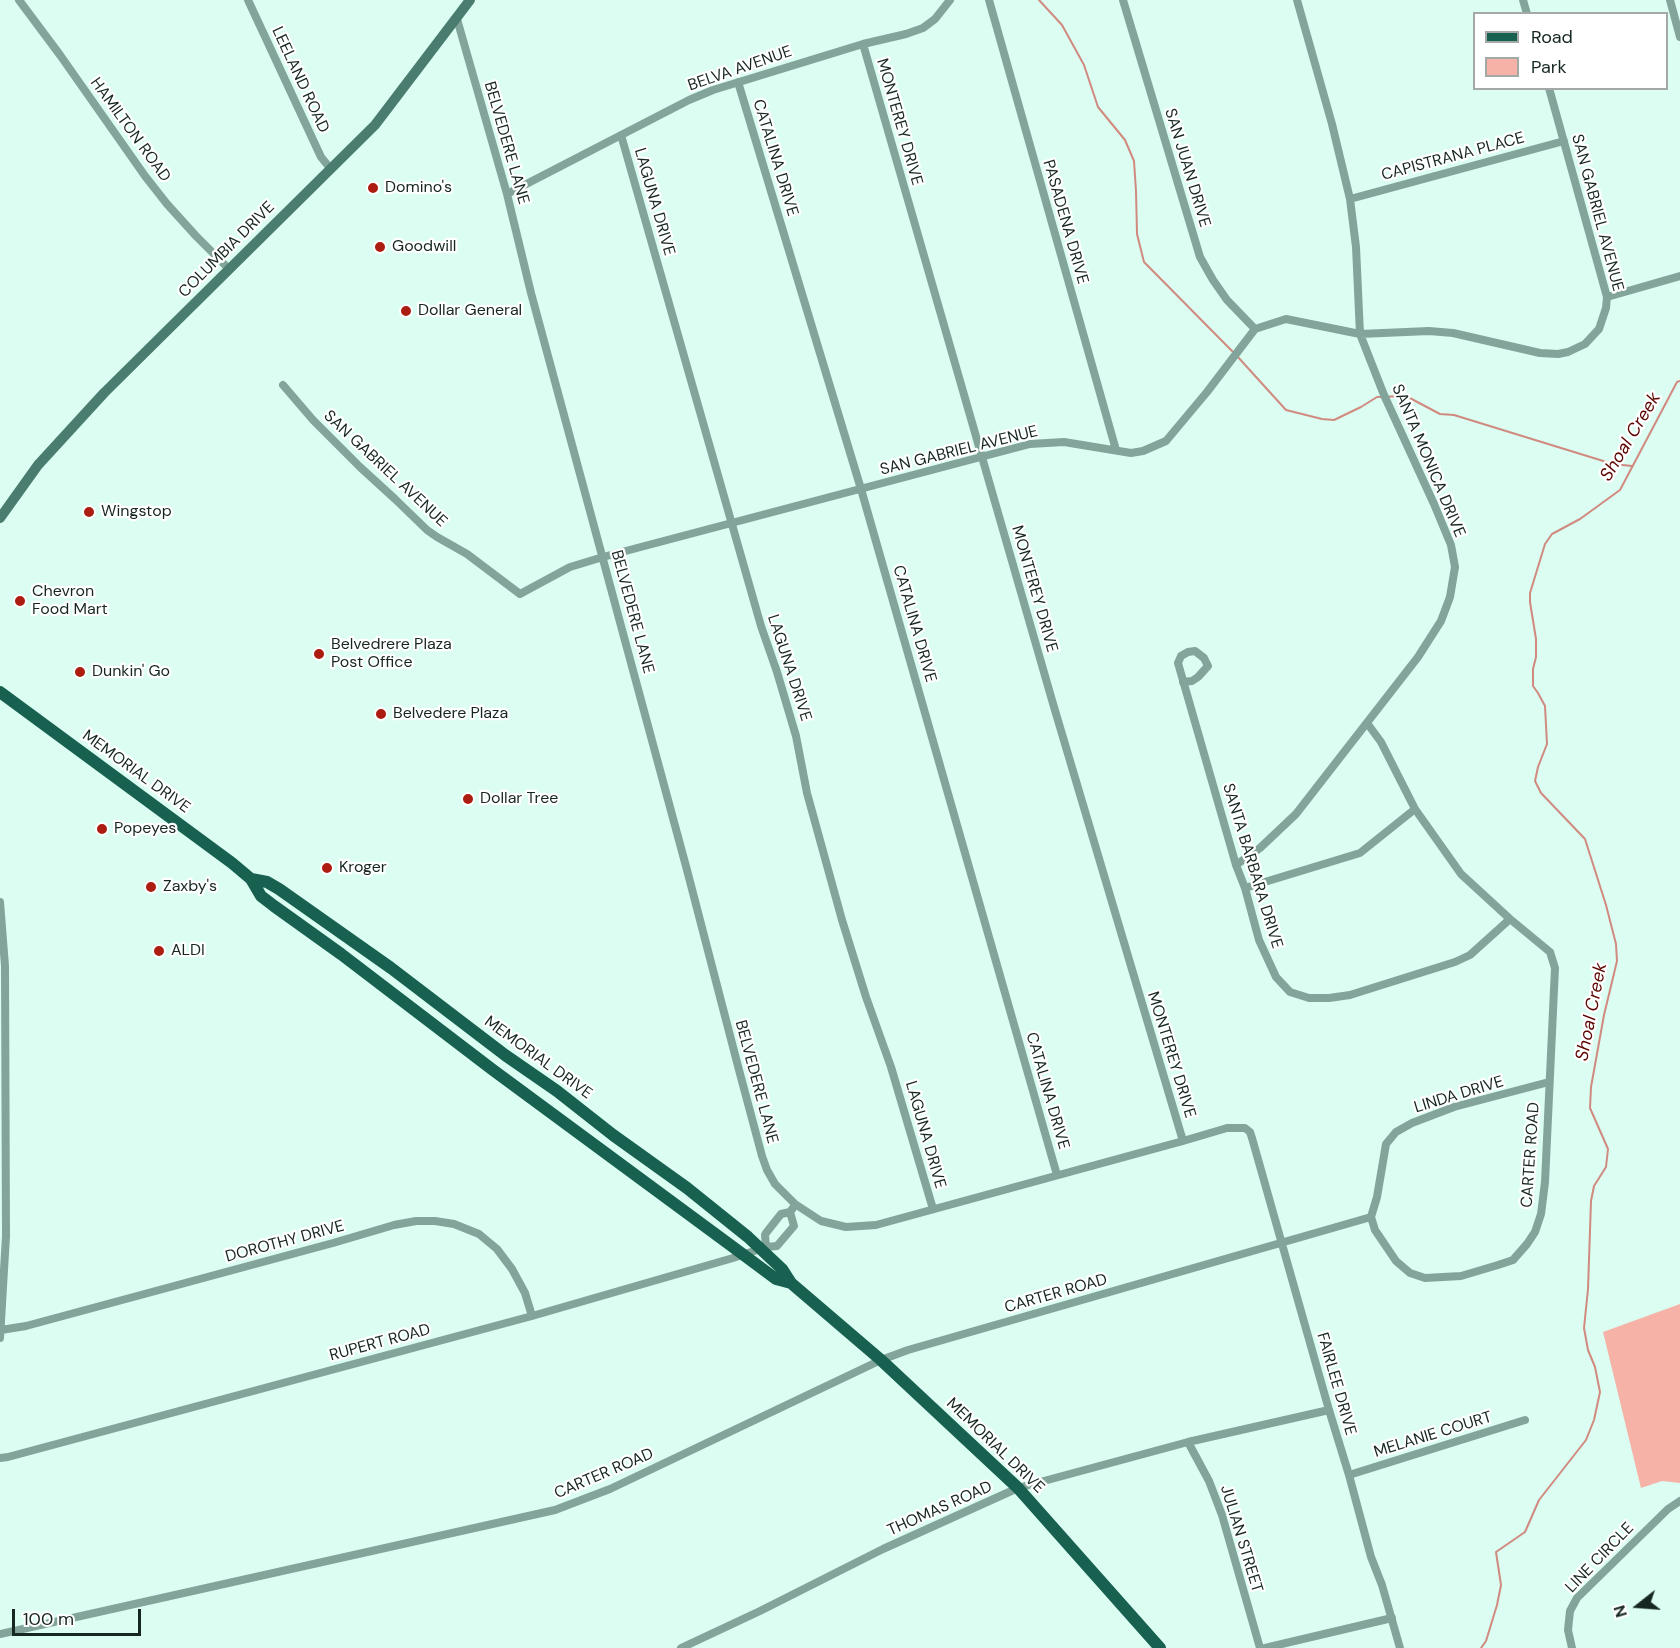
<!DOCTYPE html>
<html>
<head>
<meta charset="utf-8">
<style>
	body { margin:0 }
	#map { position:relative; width:1680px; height:1648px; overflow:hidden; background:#dbfdf2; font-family:"DM Sans",sans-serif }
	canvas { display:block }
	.legend { position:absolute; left:1473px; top:12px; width:195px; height:78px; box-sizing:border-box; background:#fff; border:2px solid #a2a9a7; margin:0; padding:8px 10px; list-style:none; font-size:18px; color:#162722 }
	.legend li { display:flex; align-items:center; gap:12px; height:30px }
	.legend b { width:30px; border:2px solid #a2a9a7 }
	.north { position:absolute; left:1608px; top:1576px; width:60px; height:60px; -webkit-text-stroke:4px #fff; paint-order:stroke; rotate:253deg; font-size:16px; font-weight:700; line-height:24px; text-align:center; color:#162722 }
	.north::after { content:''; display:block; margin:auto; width:21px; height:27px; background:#162722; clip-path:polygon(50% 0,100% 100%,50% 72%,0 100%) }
	.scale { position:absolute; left:12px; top:1609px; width:129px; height:27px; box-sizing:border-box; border:3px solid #162722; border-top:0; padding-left:8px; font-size:18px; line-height:21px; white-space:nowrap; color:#162722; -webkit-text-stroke:4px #fff; paint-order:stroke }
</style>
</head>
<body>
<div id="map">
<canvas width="1680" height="1648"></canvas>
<ul class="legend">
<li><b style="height:8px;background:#186151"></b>Road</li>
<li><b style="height:16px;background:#f6b2a7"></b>Park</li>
</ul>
<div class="north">N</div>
<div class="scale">100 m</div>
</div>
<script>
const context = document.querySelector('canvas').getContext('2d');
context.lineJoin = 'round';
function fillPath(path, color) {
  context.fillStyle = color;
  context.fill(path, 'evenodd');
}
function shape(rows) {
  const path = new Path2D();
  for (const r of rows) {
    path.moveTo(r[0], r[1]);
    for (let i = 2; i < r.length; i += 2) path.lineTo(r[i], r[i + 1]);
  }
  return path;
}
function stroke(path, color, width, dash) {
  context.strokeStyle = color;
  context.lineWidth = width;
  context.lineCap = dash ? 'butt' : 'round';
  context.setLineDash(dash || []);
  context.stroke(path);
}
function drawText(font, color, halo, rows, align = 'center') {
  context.font = font + ' "DM Sans",sans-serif';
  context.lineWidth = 4.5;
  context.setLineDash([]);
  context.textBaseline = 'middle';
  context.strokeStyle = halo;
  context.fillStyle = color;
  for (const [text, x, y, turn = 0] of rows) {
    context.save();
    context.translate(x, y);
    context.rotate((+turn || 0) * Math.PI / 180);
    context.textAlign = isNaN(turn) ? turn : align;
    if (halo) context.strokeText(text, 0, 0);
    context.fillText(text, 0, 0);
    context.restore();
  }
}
fillPath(shape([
	[1680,1304,1680,1483,1662,1481,1641,1488,1603,1332]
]), '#f6b2a7');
stroke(shape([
	[1039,0,1062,25,1084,65,1098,107,1125,140,1134,161,1136,191,1137,234,1144,262,1233,352],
	[1237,356,1286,410,1322,419,1334,420,1361,407,1377,397,1406,396,1440,414,1454,415,1613,464,1632,466],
	[1481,1648,1486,1641,1497,1605,1501,1585,1496,1552,1525,1532,1539,1500,1586,1440,1594,1420,1600,1392,1595,1367,1588,1350,1584,1328,1588,1289,1591,1201,1594,1186,1606,1167,1608,1149,1590,1108,1591,1087,1604,1015,1617,961,1616,944,1606,905,1585,839,1541,793,1535,781,1538,767,1547,744,1545,706,1538,693,1533,686,1533,669,1536,657,1536,639,1530,602,1530,593,1545,544,1552,534,1580,519,1620,490,1677,382,1680,381]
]), '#d18a7f', 2);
stroke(shape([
	[19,0,60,55,145,176,167,204,196,236,229,269],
	[248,0,321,157,330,168],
	[989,0,1116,450],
	[1123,0,1200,257,1213,280,1227,300,1255,329],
	[1523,0,1527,14],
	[1670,0,1680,37],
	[457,19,507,194,531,293,687,870,739,1070,762,1156,767,1170,775,1184,795,1204,821,1221,846,1227,876,1225,1183,1141,1227,1128,1245,1128,1250,1132,1252,1138,1329,1410,1349,1475,1371,1557,1382,1585,1400,1648],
	[863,44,1054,707,1183,1141],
	[738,82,861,489,1057,1175],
	[621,135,761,626,777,672,796,736,807,793,842,920,866,997,891,1067,933,1209],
	[507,194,689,100,713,90,863,44,906,34,923,28,935,19,950,0],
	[1350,199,1564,141],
	[1607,297,1680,276],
	[283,385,313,420,360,467,395,499,427,530,437,537,467,554,520,594,570,567,603,557,1030,444,1064,442,1131,453,1143,451,1166,441,1207,392,1255,329,1286,319,1360,334,1429,331,1453,333,1540,353,1558,354,1568,352,1585,344,1599,329,1606,308,1607,297,1549,88],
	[1183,682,1192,681,1198,677,1208,666,1204,658,1195,651,1188,652,1181,656,1178,663,1180,670,1236,865,1245,888,1259,940,1276,977,1290,992,1309,998,1329,998,1350,995,1455,962,1470,955,1510,919],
	[1367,723,1381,742,1415,809,1461,874,1510,919,1550,952,1555,968,1545,1182,1541,1214,1535,1232,1527,1244,1513,1260,1498,1265,1461,1276,1425,1278,1410,1273,1396,1261,1375,1230,1371,1217],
	[1236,865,1260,848,1296,814,1418,657,1441,621,1450,597,1455,567,1451,545,1434,504,1384,395,1360,334,1356,247,1350,199,1332,124,1297,0],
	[1245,888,1360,853,1415,809],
	[0,902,5,966,6,1236,0,1338],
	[1371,1217,1377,1197,1386,1144,1396,1132,1412,1123,1454,1107,1549,1082],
	[766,1247,765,1235,766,1233,781,1214,790,1212,793,1208],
	[1,1330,26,1326,333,1243,394,1225,416,1221,435,1221,454,1224,479,1234,497,1249,512,1269,525,1293,532,1316],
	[1188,1442,1209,1481,1222,1515,1260,1648],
	[0,1458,8,1457,532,1316,733,1258,766,1247,777,1246,794,1226,790,1212],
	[1349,1475,1525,1420],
	[0,1634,555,1510,610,1489,881,1360,908,1350,1371,1217],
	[681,1648,760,1611,883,1549,1018,1488,1188,1442,1329,1410],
	[1265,1648,1392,1618],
	[1572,1648,1568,1630,1570,1611,1577,1598,1668,1509,1680,1501]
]), '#83a49a', 8);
stroke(shape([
	[0,518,38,465,104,393,375,125,470,0]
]), '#4a7d6f', 10);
stroke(shape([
	[0,692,232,863,251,879,261,896,274,906,341,954,493,1070,733,1247,776,1279,791,1283],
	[251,879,267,882,279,889,391,968,505,1055,557,1091,613,1135,687,1188,748,1237,782,1269,791,1283,881,1360,1018,1488,1160,1648]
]), '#186151', 12);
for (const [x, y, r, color] of [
	[373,188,6,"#ac1c11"],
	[380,247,6,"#ac1c11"],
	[406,311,6,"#ac1c11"],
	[89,512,6,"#ac1c11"],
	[20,601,6,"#ac1c11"],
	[319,654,6,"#ac1c11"],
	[80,672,6,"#ac1c11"],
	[381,714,6,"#ac1c11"],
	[468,799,6,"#ac1c11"],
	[102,829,6,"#ac1c11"],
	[327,868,6,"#ac1c11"],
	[151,887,6,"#ac1c11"],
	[159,951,6,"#ac1c11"]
]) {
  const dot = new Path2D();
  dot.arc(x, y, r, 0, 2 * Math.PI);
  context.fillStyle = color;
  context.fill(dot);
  stroke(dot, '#fff', 2);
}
drawText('16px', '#162722', '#fff', [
	["BELVA AVENUE",740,69,-19],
	["LEELAND ROAD",300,80,65],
	["MONTEREY DRIVE",899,122,74],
	["HAMILTON ROAD",130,130,54],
	["BELVEDERE LANE",506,143,74],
	["CAPISTRANA PLACE",1453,157,-15],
	["CATALINA DRIVE",775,158,73],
	["SAN JUAN DRIVE",1187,168,73],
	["LAGUNA DRIVE",654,202,74],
	["SAN GABRIEL AVENUE",1597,213,75],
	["PASADENA DRIVE",1065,222,74],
	["COLUMBIA DRIVE",227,250,-45],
	["SAN GABRIEL AVENUE",959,451,-14],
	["SANTA MONICA DRIVE",1428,461,67],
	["SAN GABRIEL AVENUE",385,469,43],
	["MONTEREY DRIVE",1034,589,74],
	["BELVEDERE LANE",632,612,75],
	["CATALINA DRIVE",914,624,74],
	["LAGUNA DRIVE",789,668,72],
	["MEMORIAL DRIVE",136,772,36],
	["SANTA BARBARA DRIVE",1252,866,73],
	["MONTEREY DRIVE",1171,1055,73],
	["MEMORIAL DRIVE",538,1058,36],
	["BELVEDERE LANE",756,1082,75],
	["CATALINA DRIVE",1047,1091,74],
	["LINDA DRIVE",1459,1095,-17],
	["LAGUNA DRIVE",925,1135,74],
	["CARTER ROAD",1531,1155,-86],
	["DOROTHY DRIVE",285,1242,-15],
	["CARTER ROAD",1056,1294,-16],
	["RUPERT ROAD",380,1343,-15],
	["FAIRLEE DRIVE",1336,1384,74],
	["MELANIE COURT",1433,1435,-17],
	["MEMORIAL DRIVE",995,1446,44],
	["CARTER ROAD",604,1474,-23],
	["THOMAS ROAD",940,1509,-24],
	["JULIAN STREET",1241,1539,73],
	["LINE CIRCLE",1600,1558,-46]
]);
drawText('16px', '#162722', '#fff', [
	["Domino's",385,188],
	["Goodwill",392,247],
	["Dollar General",418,311],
	["Wingstop",101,512],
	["Chevron",32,592],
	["Food Mart",32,610],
	["Belvedrere Plaza",331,645],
	["Post Office",331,663],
	["Dunkin' Go",92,672],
	["Belvedere Plaza",393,714],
	["Dollar Tree",480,799],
	["Popeyes",114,829],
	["Kroger",339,868],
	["Zaxby's",163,887],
	["ALDI",171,951]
], 'left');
drawText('italic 18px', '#5d0602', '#fff', [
	["Shoal Creek",1631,437,-59],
	["Shoal Creek",1592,1012,-79]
]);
</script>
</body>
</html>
